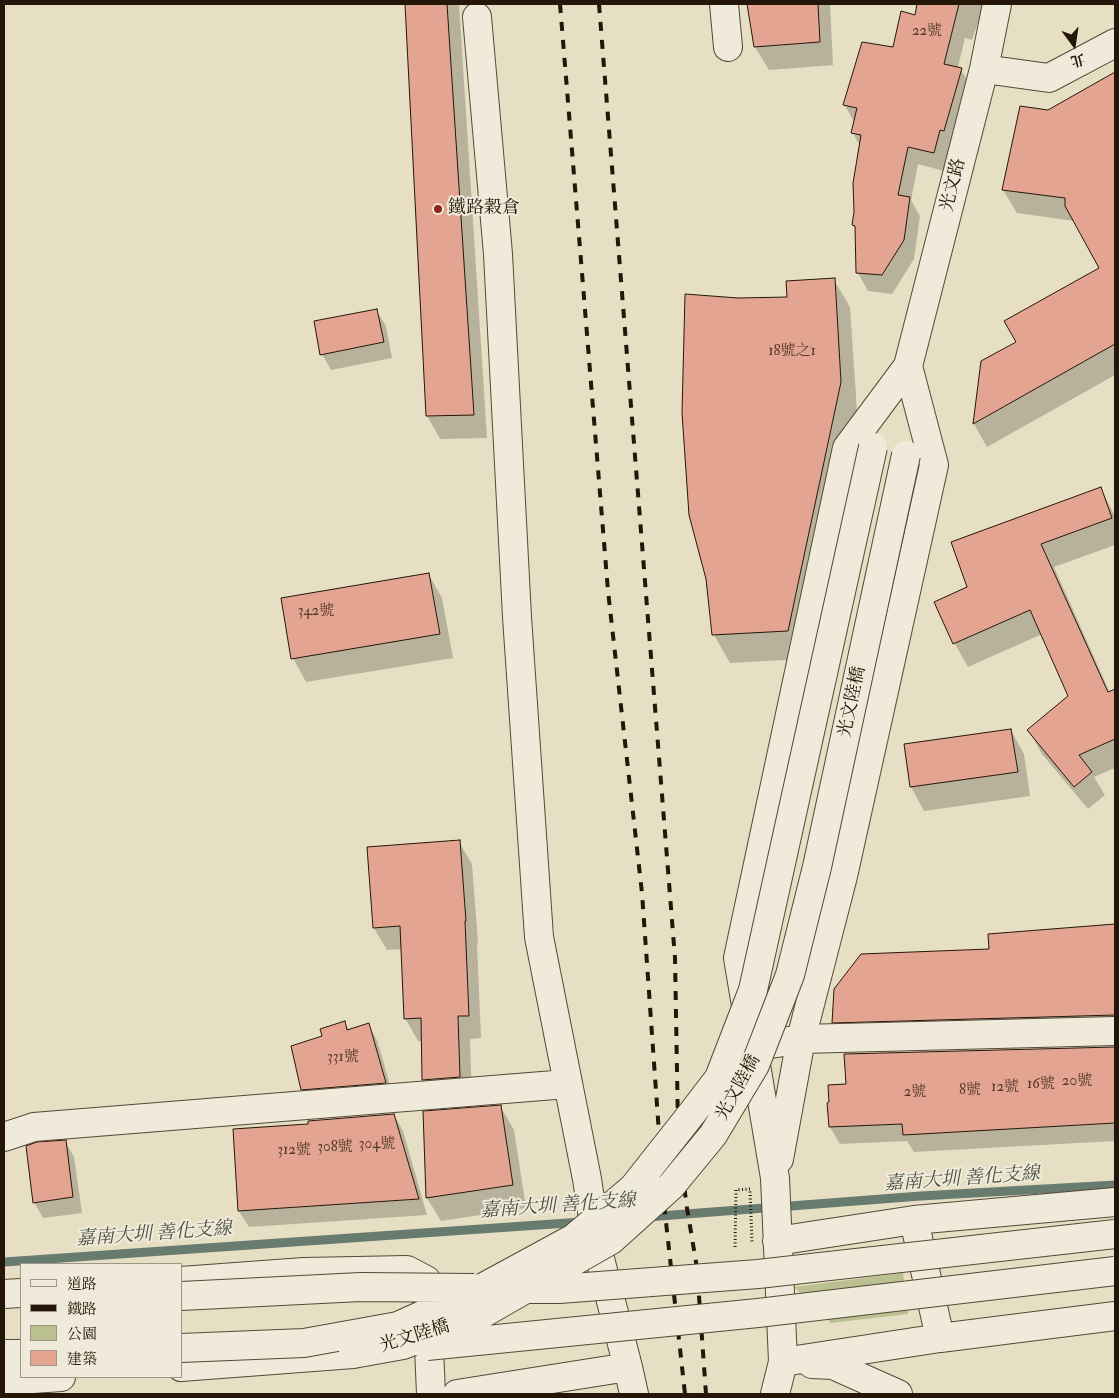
<!DOCTYPE html>
<html>
<head>
<meta charset="utf-8">
<style>
	body { margin:0 }
	#map { position:relative; width:1119px; height:1398px; overflow:hidden; background:#e6dfc4; font-family:"IM FELL Double Pica","Noto Serif TC",serif }
	canvas { display:block }
	.frame { position:absolute; inset:0; border:5px solid #241709; pointer-events:none }
	.legend { position:absolute; left:20px; top:1263px; width:162px; height:115px; box-sizing:border-box; background:#efead9; border:1px solid #9e9686; margin:0; padding:6px 9px; list-style:none; font-size:15px; color:#241709 }
	.legend li { display:flex; align-items:center; gap:10px; height:25px }
	.legend b { width:25px; border:1px solid #9e9686 }
	.north { position:absolute; left:1049px; top:20px; width:50px; height:50px; -webkit-text-stroke:4px #efead9; paint-order:stroke; rotate:166deg; font-size:14px; font-weight:700; line-height:20px; text-align:center; color:#241709 }
	.north::after { content:''; display:block; margin:auto; width:18px; height:22px; background:#241709; clip-path:polygon(50% 0,100% 100%,50% 72%,0 100%) }
</style>
</head>
<body>
<div id="map">
<canvas width="1119" height="1398"></canvas>
<div class="frame"></div>
<ul class="legend">
<li><b style="height:6px;background:#efead9"></b>道路</li>
<li><b style="height:6px;background:#241709"></b>鐵路</li>
<li><b style="height:14px;background:#bbc090"></b>公園</li>
<li><b style="height:14px;background:#e3a492"></b>建築</li>
</ul>
<div class="north">北</div>
</div>
<script>
const context = document.querySelector('canvas').getContext('2d');
context.lineJoin = 'round';
function fillPath(path, color) {
  context.fillStyle = color;
  context.fill(path, 'evenodd');
}
function shape(rows) {
  const path = new Path2D();
  for (const r of rows) {
    path.moveTo(r[0], r[1]);
    for (let i = 2; i < r.length; i += 2) path.lineTo(r[i], r[i + 1]);
  }
  return path;
}
function stroke(path, color, width, dash) {
  context.strokeStyle = color;
  context.lineWidth = width;
  context.lineCap = dash ? 'butt' : 'round';
  context.setLineDash(dash || []);
  context.stroke(path);
}
function drawText(font, color, halo, rows, align = 'center') {
  context.font = font + ' "IM FELL Double Pica","Noto Serif TC",serif';
  context.lineWidth = 4;
  context.setLineDash([]);
  context.textBaseline = 'middle';
  context.strokeStyle = halo;
  context.fillStyle = color;
  for (const [text, x, y, turn = 0] of rows) {
    context.save();
    context.translate(x, y);
    context.rotate((+turn || 0) * Math.PI / 180);
    context.textAlign = isNaN(turn) ? turn : align;
    if (halo) context.strokeText(text, 0, 0);
    context.fillText(text, 0, 0);
    context.restore();
  }
}
fillPath(shape([
	[903,1273,908,1314,831,1323,794,1287]
]), '#bbc090');
fillPath(shape([
	[406,4,459,4,487,438,440,439,427,416],
	[748,4,830,4,833,65,769,70,755,47],
	[919,4,984,4,972,40,965,38,958,67,961,70,972,88,944,171,918,164,911,200,920,216,914,259,892,294,868,291,858,273,856,230,853,225,860,146,853,133,855,123,844,104,894,49,915,17],
	[1115,73,1115,375,987,447,974,424,983,362,1018,342,1101,268,1074,221,1017,213,1003,190,1048,111],
	[834,280,850,307,857,411,803,659,730,663,714,635,738,299,789,298],
	[376,310,386,326,392,358,331,370,322,354],
	[1101,489,1115,516,1115,545,1054,567,1110,693,1115,690,1115,768,1094,777,1105,795,1088,809,1042,754,1029,731,1070,696,1042,634,968,667,955,644,936,602,968,588],
	[429,575,442,598,453,658,306,682,293,658],
	[1011,730,1024,754,1030,796,924,811,911,787,905,745],
	[459,842,472,864,478,943,477,944,481,1038,470,1039,472,1099,437,1102,424,1080,423,1041,418,1041,405,1018,402,949,387,950,374,928],
	[1115,926,1115,1033,843,1040,833,1022,990,950,989,935],
	[345,1023,349,1030,368,1024,377,1040,394,1099,311,1105,302,1089,324,1037],
	[1115,1048,1115,1141,914,1152,907,1141,840,1144,830,1127,829,1104,847,1085,845,1055],
	[500,1106,514,1130,526,1208,441,1221,427,1198],
	[394,1115,403,1131,427,1215,249,1227,239,1211,310,1125],
	[65,1141,74,1157,82,1213,43,1218,34,1202]
]), '#0003');
stroke(shape([
	[647,1217,921,1196,1115,1185],
	[4,1262,582,1222]
]), '#687b6f', 9);
const building = shape([
	[405,4,447,4,474,415,426,416,405,4],
	[747,4,818,4,820,42,754,47,747,4],
	[917,4,959,4,944,64,962,68,944,131,940,130,934,153,908,147,898,195,910,197,904,240,882,275,856,273,855,226,852,225,854,212,853,183,861,135,851,133,857,108,843,105,862,42,893,47,901,11,915,15,917,4],
	[1115,72,1115,344,973,424,981,361,1016,342,1004,321,1099,268,1065,206,1065,198,1002,190,1020,106,1048,110,1115,72],
	[835,278,841,382,788,631,712,635,706,579,689,515,682,413,685,294,738,298,787,297,786,281,835,278],
	[377,309,384,342,320,355,314,321,377,309],
	[1101,487,1112,518,1041,544,1108,692,1115,689,1115,739,1079,755,1092,772,1074,787,1027,730,1068,696,1030,610,953,644,934,602,967,587,951,542,1101,487],
	[429,573,440,634,291,659,281,598,429,573],
	[1011,729,1018,772,910,787,904,744,1011,729],
	[460,840,466,921,465,921,469,1016,458,1016,460,1077,422,1080,421,1018,404,1019,400,926,373,928,367,847,460,840],
	[1115,924,1115,1015,832,1023,834,989,861,954,989,949,988,934,1115,924],
	[345,1021,347,1030,369,1023,386,1083,301,1090,291,1046,322,1036,320,1029,345,1021],
	[1115,1047,1115,1123,903,1135,902,1124,829,1127,827,1103,829,1102,828,1085,846,1084,844,1054,1115,1047],
	[501,1105,513,1185,426,1198,423,1111,501,1105],
	[394,1114,419,1199,238,1211,233,1129,308,1124,308,1121,394,1114],
	[66,1140,73,1197,33,1203,26,1146,37,1142,66,1140]
]);
fillPath(building, '#e3a492');
stroke(building, '#241709', 1);
const minor = shape([
	[724,4,728,47],
	[477,17,498,254,517,617,539,937,587,1179,598,1251,628,1367,634,1394],
	[984,69,1049,78,1115,43],
	[901,382,908,366,984,69,997,4],
	[753,1047,801,1039,1115,1031],
	[4,1137,34,1127,567,1084],
	[779,1159,801,1039,843,876,934,465,908,366],
	[914,1220,940,1338],
	[777,1241,914,1220,1115,1202],
	[181,1281,304,1272,407,1270,426,1280,431,1394],
	[4,1294,21,1293],
	[4,1354,21,1354],
	[783,1362,940,1338,1115,1316],
	[812,1364,833,1365,898,1394],
	[181,1367,353,1354],
	[4,1381,61,1377],
	[457,1394,628,1367],
	[775,1394,783,1362,775,1178,738,958,847,448,908,366]
]);
stroke(minor, '#544938', 30);
stroke(minor, '#efead9', 28);
stroke(shape([
	[560,4,608,591,642,893,664,1204,685,1394],
	[599,4,675,958,678,1127,686,1202,697,1268,706,1394]
]), '#241709', 4, [9, 9]);
const minorBridge = shape([
	[527,1289,559,1289,758,1274,1115,1234],
	[181,1296,361,1287,474,1288],
	[427,1346,758,1313,1115,1271],
	[181,1348,304,1343,398,1326,482,1288,574,1238,633,1188,693,1112,719,1078,753,990,873,447],
	[353,1354,403,1345,475,1318,611,1240,671,1186,713,1135,755,1065,790,975,817,867,906,455]
]);
stroke(minorBridge, '#544938', 30, []);
stroke(shape([
	[735,1247,736,1190,750,1189,752,1243]
]), '#241709', 3, [1, 2.5]);
stroke(minorBridge, '#efead9', 28);
for (const [x, y, r, color] of [
	[438,209,5,"#8f2418"]
]) {
  const dot = new Path2D();
  dot.arc(x, y, r, 0, 2 * Math.PI);
  context.fillStyle = color;
  context.fill(dot);
  stroke(dot, '#efead9', 2);
}
drawText('15px', '#543a2b', null, [
	["22號",927,32],
	["18號之1",792,352],
	["342號",316,612],
	["331號",343,1058],
	["20號",1077,1082],
	["16號",1041,1085],
	["12號",1005,1088],
	["8號",970,1091],
	["2號",915,1093],
	["304號",377,1145],
	["308號",335,1148],
	["312號",294,1151]
]);
drawText('18px', '#241709', '#efead9', [
	["光文路",954,185,-76],
	["光文陸橋",853,702,-78],
	["光文陸橋",739,1088,-61],
	["光文陸橋",415,1337,-17]
]);
drawText('18px', '#241709', '#efead9', [
	["鐵路穀倉",448,209]
], 'left');
drawText('italic 19px', '#4c5144', '#efead9', [
	["嘉南大圳 善化支線",962,1180,-4],
	["嘉南大圳 善化支線",558,1207,-4],
	["嘉南大圳 善化支線",154,1235,-4]
]);
</script>
</body>
</html>
